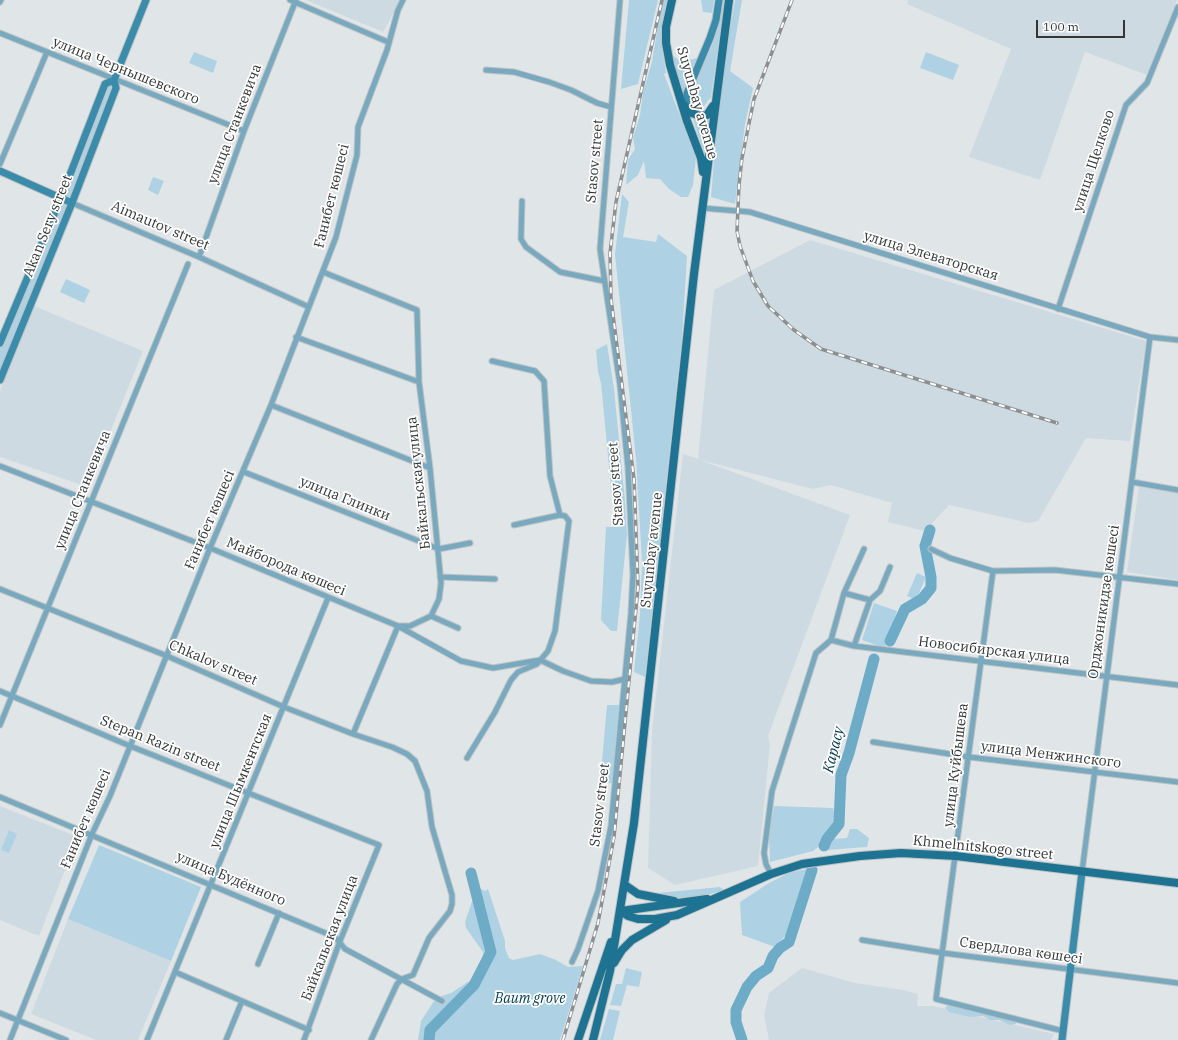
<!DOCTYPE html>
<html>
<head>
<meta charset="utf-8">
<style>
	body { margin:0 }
	#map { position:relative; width:1178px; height:1040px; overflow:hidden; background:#e0e6e8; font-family:"IBM Plex Serif",serif }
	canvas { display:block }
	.scale { position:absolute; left:1036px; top:20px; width:89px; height:18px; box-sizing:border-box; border:2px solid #343636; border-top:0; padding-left:5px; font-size:12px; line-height:14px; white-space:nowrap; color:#343636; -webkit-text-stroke:3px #fff; paint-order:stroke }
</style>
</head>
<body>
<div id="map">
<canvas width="1178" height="1040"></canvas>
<div class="scale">100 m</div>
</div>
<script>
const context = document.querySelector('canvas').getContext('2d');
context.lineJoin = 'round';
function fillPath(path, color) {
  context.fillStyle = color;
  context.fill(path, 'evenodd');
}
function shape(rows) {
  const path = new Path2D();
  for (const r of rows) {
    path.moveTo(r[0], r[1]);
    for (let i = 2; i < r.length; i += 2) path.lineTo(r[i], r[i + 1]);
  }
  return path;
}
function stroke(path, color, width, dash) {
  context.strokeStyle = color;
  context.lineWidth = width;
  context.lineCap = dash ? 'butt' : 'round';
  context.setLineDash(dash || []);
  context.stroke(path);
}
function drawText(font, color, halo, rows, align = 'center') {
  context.font = font + ' "IBM Plex Serif",serif';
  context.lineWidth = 3.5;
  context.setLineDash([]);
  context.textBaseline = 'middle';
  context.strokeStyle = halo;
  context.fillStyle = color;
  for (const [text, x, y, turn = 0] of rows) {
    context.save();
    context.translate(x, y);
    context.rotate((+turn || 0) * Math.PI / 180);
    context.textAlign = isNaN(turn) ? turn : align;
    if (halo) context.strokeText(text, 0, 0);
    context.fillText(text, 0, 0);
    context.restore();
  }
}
fillPath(shape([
	[306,0,401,0,383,32],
	[908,0,1177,0,1147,75,1085,52,1040,180,969,157,1011,49,907,4],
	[810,240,1146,341,1130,441,1086,438,1038,521,1029,523,949,505,925,531,888,522,892,503,831,485,813,489,700,460,850,515,768,736,770,744,758,866,675,885,648,868,652,731,683,454,698,459,714,290],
	[34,306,143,351,88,487,0,457,0,391],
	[1139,487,1178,493,1178,580,1127,572],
	[0,806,78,837,39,936,0,920],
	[68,919,171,961,138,1040,96,1040,31,1014],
	[802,968,855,983,903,990,918,994,917,1006,933,1006,1054,1034,1051,1040,769,1040,764,1015,769,993]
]), '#cddae1');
fillPath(shape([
	[629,0,658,0,638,84,621,89],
	[662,0,669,0,662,29,662,48,666,73,664,74,696,158,693,185,688,197,681,197,669,189,660,179,646,178,644,161,638,175,626,185,628,160,635,149,633,138,640,115,643,92,652,62],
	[701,0,714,0,712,13,703,12],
	[722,0,724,0,723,11,711,97,704,106,695,106,690,101,690,89,711,48,717,31],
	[735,0,742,0,730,71,753,88,745,124,735,204,711,197,720,88],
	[194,52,217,61,213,73,189,63],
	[926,52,959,65,953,80,920,68],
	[670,53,680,61,700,58,688,79,682,98],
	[113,84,113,89,71,199,64,196,107,87],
	[712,114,706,160,693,119,700,121,707,120],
	[153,177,164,181,158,195,148,190],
	[622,194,629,202,623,237,656,242,658,234,687,256,682,338,645,677,634,672,640,615,642,562,636,459,615,254],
	[62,202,68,205,0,372,0,348],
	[66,279,90,290,84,303,60,292],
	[607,344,614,389,625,501,627,535,617,631,611,631,601,620,606,527,619,527,621,504,625,502,612,497,601,383,598,372,596,350],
	[917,573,926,577,916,600,907,596],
	[874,603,897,611,885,648,862,640],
	[607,705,619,705,612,783,600,783],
	[774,806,833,808,837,822,822,844,813,851,770,862,769,836],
	[850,829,857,829,869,838,867,847,827,850,832,839,847,838],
	[9,830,17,834,9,853,1,850],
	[99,845,201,887,171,961,68,919],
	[807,869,786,935,775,947,742,935,740,902,769,883,789,873],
	[477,887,485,891,488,889,505,941,505,948,509,958,513,960,540,954,556,960,568,967,583,966,560,1040,418,1040,421,1021,436,998,451,993,471,980,479,972,483,962,483,952,466,928,465,922],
	[720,887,724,890,693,899,673,899,646,894],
	[626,968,642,972,639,987,627,985,621,1006,610,1005,616,984,622,984],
	[948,1005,968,1008,1015,1020,1016,1024,1010,1025,999,1020,990,1020,983,1016,970,1017,949,1012,945,1008],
	[609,1009,620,1011,613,1040,600,1040]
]), '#aed2e3');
stroke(shape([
	[890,641,905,609,922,599,931,588,931,577,925,546,930,530],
	[824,846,827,839,839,824,841,775,849,753,874,659],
	[429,1040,430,1030,474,985,491,952,471,873],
	[742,1040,736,1022,736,1010,747,987,756,976,768,968,773,956,780,948,789,942,812,870]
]), '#6eabc6', 11);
const street = shape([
	[290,0,388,42],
	[0,2,1,0],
	[0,33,244,131],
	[486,70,514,72,549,82,571,90,597,103,611,107],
	[0,164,47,52],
	[522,201,521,239,526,247,560,272,604,281],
	[72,203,199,257,309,307],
	[702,208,750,212,1150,337,1178,340],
	[199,257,244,131,296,0],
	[323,272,417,310,419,382,430,468,441,583,439,599,431,616,410,626,399,626],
	[1058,309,1126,105,1147,83,1178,7],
	[296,337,419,382],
	[492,361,535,371,544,381,550,476,560,515],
	[271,405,430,468],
	[0,466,210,548,398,626,461,661,493,668,540,660,563,671,591,681,612,682,625,679],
	[244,472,439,549,470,543],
	[1132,482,1178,490],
	[931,549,950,558,993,571,1055,570,1178,584],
	[993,571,936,999,1063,1031],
	[440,577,495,579],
	[0,589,167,656,284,707,353,734,392,747,407,754,415,761,427,791,432,827,452,895,452,904,450,911,429,938,413,975,402,979,397,984,371,1040],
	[844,593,870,600,854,646],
	[870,600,880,591,890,567],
	[431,616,458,628],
	[831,640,854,646,1178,685],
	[0,691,130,746,379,845,340,941,304,1040],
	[0,725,188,264],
	[353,734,398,626],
	[873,742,969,757,1178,782],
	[467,758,495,712,511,680,518,672,537,664,548,651,555,631,569,521,565,516,560,515,514,525],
	[0,797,335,937,345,949,442,1001],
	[1082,872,1150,337],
	[771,874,766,864,764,853,772,791,816,653,831,640,844,593,864,549],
	[862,940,943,953,1178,983],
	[572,962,578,949,598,891,611,826,631,613,633,574,628,468,620,385,600,249,620,0],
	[258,964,279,913],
	[175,972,309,1030],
	[0,1013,66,1040],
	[10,1040,92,834,110,796,210,548,271,405,336,237,357,155,358,127,387,50,398,10,403,0],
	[147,1040,328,598],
	[226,1040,242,1001]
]);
const secondary = shape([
	[686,110,687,93,710,38,716,20,719,0],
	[0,171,72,203],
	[0,343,61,198,105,84,114,80],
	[0,380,72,203,116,88,114,80,146,0],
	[1062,1040,1082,872]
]);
const primary = shape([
	[672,0,666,27,666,43,670,65,687,121,701,158,703,172],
	[684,105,689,112,700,116,707,115,713,106],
	[625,885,638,894,674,901],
	[621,911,628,916,638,919,655,919,677,915,771,874,802,864,860,856,901,853,956,856,1178,883],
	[621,911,707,899],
	[614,963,622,950,632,940,666,920],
	[578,1040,611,942],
	[593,1040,610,971,634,823,694,274,729,0]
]);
stroke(street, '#bec3c4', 7);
stroke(secondary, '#bec3c4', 9);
stroke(primary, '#bec3c4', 10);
stroke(street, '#79a9bf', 5);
stroke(secondary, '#3b8bab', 7);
stroke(primary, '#1e7393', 8);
const rail = shape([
	[792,0,754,99,742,158,739,185,737,231,740,246,753,281,768,306,794,330,821,349,1057,423],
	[563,1040,598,923,614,837,638,587,634,479,611,299,610,253,616,202,662,0]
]);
stroke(rail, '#8c9092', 3.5);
stroke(rail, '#fff', 2, [6]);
drawText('14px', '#343636', '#fff', [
	["улица Чернышевского",126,71,22],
	["Suyunbay avenue",697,103,74],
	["улица Станкевича",235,124,-69],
	["Stasov street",595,161,-85],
	["улица Щелково",1094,161,-72],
	["Ғанибет көшесі",332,196,-76],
	["Akan Sery street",48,226,-68],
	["Aimautov street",160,226,23],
	["улица Элеваторская",931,256,17],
	["Байкальская улица",419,483,-96],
	["Stasov street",616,484,-94],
	["улица Станкевича",83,490,-68],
	["улица Глинки",345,499,22],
	["Ғанибет көшесі",210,520,-67],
	["Suyunbay avenue",652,550,-84],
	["Майборода көшесі",286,567,23],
	["Орджоникидзе көшесі",1104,602,-82],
	["Новосибирская улица",994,651,7],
	["Chkalov street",213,663,23],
	["Stepan Razin street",160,744,22],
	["улица Менжинского",1051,755,7],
	["улица Куйбышева",956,765,-83],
	["улица Шымкентская",241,781,-68],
	["Stasov street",600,805,-83],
	["Ғанибет көшесі",86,819,-67],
	["Khmelnitskogo street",983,848,6],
	["улица Будённого",231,879,23],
	["Байкальская улица",330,938,-69],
	["Свердлова көшесі",1021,951,8]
]);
drawText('italic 14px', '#00394c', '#fff', [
	["Baum grove",530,999]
]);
drawText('italic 15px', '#00394c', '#fff', [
	["Карасу",834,750,-76]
]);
</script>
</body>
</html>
